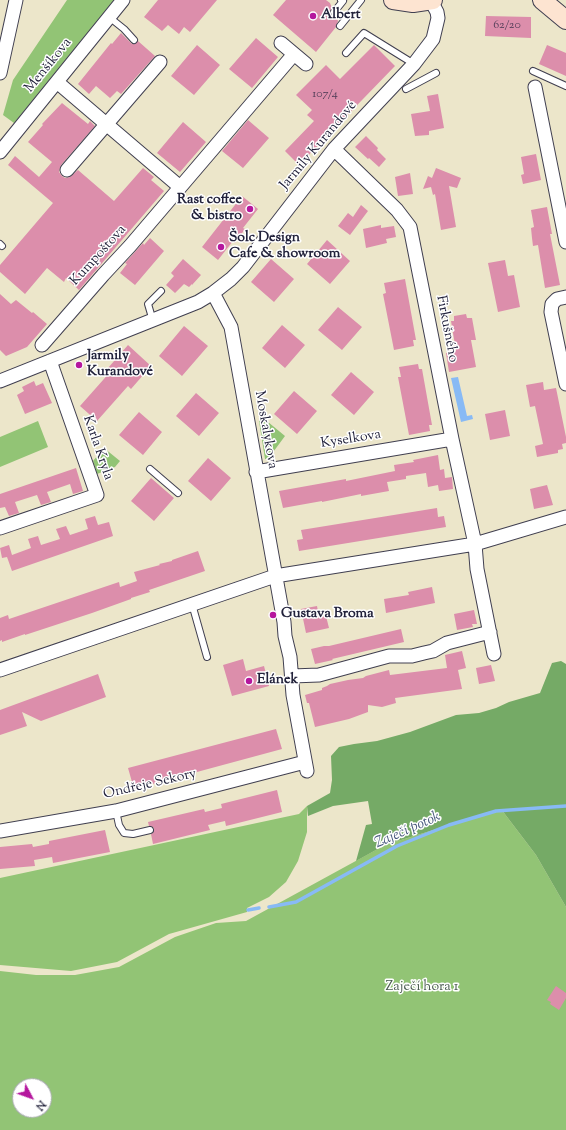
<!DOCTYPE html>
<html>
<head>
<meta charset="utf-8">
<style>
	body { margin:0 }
	#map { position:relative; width:566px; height:1130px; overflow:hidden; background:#ece6ca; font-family:"Sorts Mill Goudy",serif }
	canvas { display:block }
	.north { position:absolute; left:12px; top:1078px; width:40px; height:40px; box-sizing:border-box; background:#fff; border:1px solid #a7a7b1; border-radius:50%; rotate:131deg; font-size:11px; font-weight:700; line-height:16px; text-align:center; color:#22223b }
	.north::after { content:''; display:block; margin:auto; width:14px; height:18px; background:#b5179e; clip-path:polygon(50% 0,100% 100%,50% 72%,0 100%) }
</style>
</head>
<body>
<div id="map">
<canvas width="566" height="1130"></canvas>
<div class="north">N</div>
</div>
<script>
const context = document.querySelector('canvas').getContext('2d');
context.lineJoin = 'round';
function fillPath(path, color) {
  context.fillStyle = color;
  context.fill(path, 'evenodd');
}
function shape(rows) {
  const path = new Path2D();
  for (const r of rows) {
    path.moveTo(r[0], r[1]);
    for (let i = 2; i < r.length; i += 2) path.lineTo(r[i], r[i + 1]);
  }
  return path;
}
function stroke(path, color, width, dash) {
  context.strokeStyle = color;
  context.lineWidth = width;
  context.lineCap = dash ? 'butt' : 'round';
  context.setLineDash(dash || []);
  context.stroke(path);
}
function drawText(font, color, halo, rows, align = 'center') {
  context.font = font + ' "Sorts Mill Goudy",serif';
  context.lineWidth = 3;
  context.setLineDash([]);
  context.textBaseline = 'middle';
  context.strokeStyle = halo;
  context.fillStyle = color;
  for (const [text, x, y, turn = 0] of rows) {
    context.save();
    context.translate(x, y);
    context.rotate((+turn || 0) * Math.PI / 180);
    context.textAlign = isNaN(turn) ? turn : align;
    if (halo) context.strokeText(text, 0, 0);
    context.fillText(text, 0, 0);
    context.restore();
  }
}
fillPath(shape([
	[67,0,114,0,14,123,3,115,13,80],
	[262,417,285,436,268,459,265,459,259,421],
	[38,421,48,447,0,467,0,437],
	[104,448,120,461,115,467,97,474,93,461],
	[307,806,307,832,298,861,286,882,269,897,247,908,247,912,169,934,117,962,71,971,0,965,0,878,299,814],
	[501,809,536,855,566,907,566,1130,0,1130,0,971,36,975,75,975,119,967,175,937,216,923,246,921,385,845],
	[20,1086,44,1086,44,1110,20,1110]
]), '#92c475');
fillPath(shape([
	[561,661,566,664,566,907,536,855,501,809,385,845,356,861,366,825,372,824,368,801,333,806,308,816,307,806,330,793,332,780,331,756,339,747,354,744,377,741,410,732,456,715,479,713,496,708,509,702,540,693,552,663]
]), '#75aa66');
fillPath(shape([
	[458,377,467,416,472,415,473,419,461,422,451,378]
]), '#88baf5');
stroke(shape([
	[269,907,296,902,397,846,449,825,496,811,566,806],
	[248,910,259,908]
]), '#88baf5', 3.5);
fillPath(shape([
	[158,0,217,0,190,32,184,27,179,34,168,25,162,31,144,17],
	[286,0,326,0,330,3,332,8,330,11,330,14,333,16,336,16,338,21,336,27,316,52,273,15],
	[486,16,531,17,531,38,485,36],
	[121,33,132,44,135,44,138,41,155,56,121,94,117,91,110,98,96,86,89,94,78,84,111,43,112,44],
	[256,38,278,57,252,88,229,69],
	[197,45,220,65,194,95,171,76],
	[374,45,395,66,299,165,285,151,314,121,307,115,312,110,296,95,326,65,340,79],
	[547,45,566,53,566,76,539,64],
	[438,94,444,128,429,131,429,135,415,136,411,114,430,111,427,96],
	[62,103,88,124,90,121,95,126,61,165,59,172,62,176,65,178,70,177,78,170,114,201,143,168,154,177,151,180,164,191,79,290,66,278,64,282,47,268,25,294,0,272,0,265,53,203,8,165,15,156,39,177,52,162,28,142,43,125,42,124],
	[248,120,269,138,243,168,222,151],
	[183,122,206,142,180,172,157,153],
	[366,136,378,148,377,150,386,159,379,167,369,158,368,159,355,147],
	[536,154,541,180,523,184,521,175,524,174,521,157],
	[436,168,461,178,457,188,449,186,456,227,441,230,435,194,433,195,431,187,423,189,428,176,432,178],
	[410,173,413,194,398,196,395,177],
	[242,196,258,209,243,228,245,229,235,243,233,241,218,260,202,247],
	[361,205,368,211,350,235,338,226,348,213,353,217],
	[547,207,552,234,550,234,560,285,545,288,538,245,533,246,532,238,531,228,534,227,531,210],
	[381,225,381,228,394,226,396,237,386,239,387,243,366,248,363,229],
	[150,238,164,251,135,285,120,273,127,264,125,263,143,243,144,245],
	[327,240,350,261,330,284,307,264],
	[183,259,201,275,192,285,192,284,189,287,184,284,175,293,166,285,174,276,171,273],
	[271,259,294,279,274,302,251,282],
	[505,260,508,276,514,275,520,307,498,312,488,263],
	[405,279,416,340,413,340,414,346,394,350,383,294,386,293,384,283],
	[0,294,11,304,16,300,32,313,33,312,47,324,27,347,6,356,0,350],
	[338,307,362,327,342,350,318,330],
	[466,314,467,318,472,318,476,340,471,340,476,367,449,372,446,353,456,351,451,321,454,321,454,316],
	[282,325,305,345,285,368,262,348],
	[184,326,208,346,182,376,159,356],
	[128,345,151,366,131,389,128,386,97,421,80,406,111,371,108,368],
	[418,364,419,369,422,369,432,425,429,425,430,431,409,435,398,377,401,377,399,367],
	[351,372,374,392,354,415,331,395],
	[34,381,36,386,43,383,52,403,25,414,17,395,24,391,22,387],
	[543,382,544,390,556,388,566,437,566,443,562,444,563,449,558,450,558,453,537,457,535,446,543,444,535,406,530,407,526,385],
	[294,391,317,411,297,434,274,414],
	[196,393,219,413,199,436,176,416],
	[505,410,510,436,490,440,485,414],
	[139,412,162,432,143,455,119,435],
	[438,455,440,470,444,469,445,478,452,477,453,489,439,491,438,485,428,487,426,473,406,476,406,479,387,482,389,491,361,496,361,494,322,502,322,501,283,508,279,491,346,479,346,481,395,471,394,465,414,462,413,460],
	[208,458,231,478,211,501,188,481],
	[76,468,83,491,73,494,70,484,47,492,51,502,41,505,37,495,15,502,19,513,9,516,5,507,0,508,0,494],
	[151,478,174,498,154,521,131,501],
	[547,485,553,505,534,509,530,489],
	[437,508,438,517,444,516,446,527,299,551,297,540,303,539,301,530],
	[95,516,98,525,109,522,113,536,12,571,7,557,2,558,0,548,9,545,12,555,31,548,28,539,38,536,41,545,60,539,56,529,66,526,70,535,88,529,85,519],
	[198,551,205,571,149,590,150,592,131,598,131,599,92,613,25,635,25,634,2,642,2,640,0,641,0,618,8,615,9,619,119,582,120,587,137,581,134,572,160,565,159,564,172,561,172,560],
	[432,587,435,603,386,613,384,599,409,595,408,592],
	[317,606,319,617,326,616,329,628,306,633,301,609],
	[474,610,477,624,472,624,473,627,457,630,454,614],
	[401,629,404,642,332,659,333,660,315,664,311,649,324,646,329,646],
	[462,651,466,668,458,670,462,689,395,698,396,703,382,707,368,705,368,712,349,719,315,727,309,703,307,703,305,695,322,690,322,688,327,686,330,684,348,680,363,678,366,676,389,670,390,675,447,668,445,655],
	[243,659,246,671,264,666,269,686,232,696,223,665],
	[491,665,495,681,479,684,476,668],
	[98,674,106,697,41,721,22,712,27,726,0,735,0,710],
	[276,729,282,749,134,789,128,768],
	[277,790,282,812,226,826,225,821,208,825,210,830,153,844,151,834,153,833,154,829,153,827,149,826,148,822,204,809,205,812,222,808,221,804],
	[105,830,110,852,53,863,52,857,34,860,35,866,0,869,0,847,32,844,33,847,49,844,49,841],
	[556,986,566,993,566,998,559,1010,550,1004,551,1002,547,1000]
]), '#dc8eab');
const lane = shape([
	[334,12,343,1,341,0],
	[109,17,124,29,134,40],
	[340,26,361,0],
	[346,53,364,33,414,64],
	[533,71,566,86],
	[406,89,436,73],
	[0,244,2,246],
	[153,321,148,304,161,291],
	[150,469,178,493],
	[192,604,207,657],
	[116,811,119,825,124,833,133,834,150,830]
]);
const street = shape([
	[281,43,306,64],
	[0,73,16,0],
	[57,82,180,187],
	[535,87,566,242],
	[334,149,397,210,410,227,452,439,475,544,477,569,494,654],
	[0,152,123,0],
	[67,170,160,62],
	[213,293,231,327,284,622,285,636,290,657,293,695,307,771],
	[566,297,557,299,552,304,551,312,566,384],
	[42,345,103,275,130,246,294,54],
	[0,381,198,302,213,293,231,279,243,267,334,149,414,64,433,39,438,18,437,12,431,1],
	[256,472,452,439],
	[0,528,97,495,50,361],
	[0,670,275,576,475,544,566,517],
	[292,676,319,675,389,656,412,656,424,653,433,651,447,643,490,632],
	[0,831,116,811,305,762]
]);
const secondary = shape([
	[393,0,413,3,433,0],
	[542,0,566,20]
]);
stroke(lane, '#403f50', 8);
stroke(street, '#403f50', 15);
stroke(secondary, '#403f50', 20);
stroke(lane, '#fff', 6);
stroke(street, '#fff', 13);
stroke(secondary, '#fde4d1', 18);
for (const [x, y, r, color] of [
	[313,16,4,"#b5179e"],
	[250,209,4,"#b5179e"],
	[221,247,4,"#b5179e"],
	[79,365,4,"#b5179e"],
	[273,615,4,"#b5179e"],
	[249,681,4,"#b5179e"]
]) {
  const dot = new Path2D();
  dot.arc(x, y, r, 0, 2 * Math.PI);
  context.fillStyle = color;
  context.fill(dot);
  stroke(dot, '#fff', 1.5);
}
drawText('12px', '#503d57', null, [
	["62/20",507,26],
	["107/4",325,95]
]);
drawText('bold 14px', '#22223b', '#fff', [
	["Albert",321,16],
	["Rast coffee",242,201,"right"],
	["& bistro",242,217,"right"],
	["Šolc Design",229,239],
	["Cafe & showroom",229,255],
	["Jarmily",87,357],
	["Kurandové",87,373],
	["Gustava Broma",281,615],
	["Elánek",257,681]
], 'left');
drawText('14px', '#22223b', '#fff', [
	["Menšíkova",49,66,-51],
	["Jarmily Kurandové",319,146,-50],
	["Kumpoštova",99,256,-48],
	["Firkušného",446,329,79],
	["Moskalykova",265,430,80],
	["Kyselkova",351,440,-9],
	["Karla Kryla",97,448,71],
	["Ondřeje Sekory",150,785,-13]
]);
drawText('14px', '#495b4f', '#fff', [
	["Zaječí hora 1",422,988]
]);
drawText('italic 15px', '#46577c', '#fff', [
	["Zaječí potok",408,831,-24]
]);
</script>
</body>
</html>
